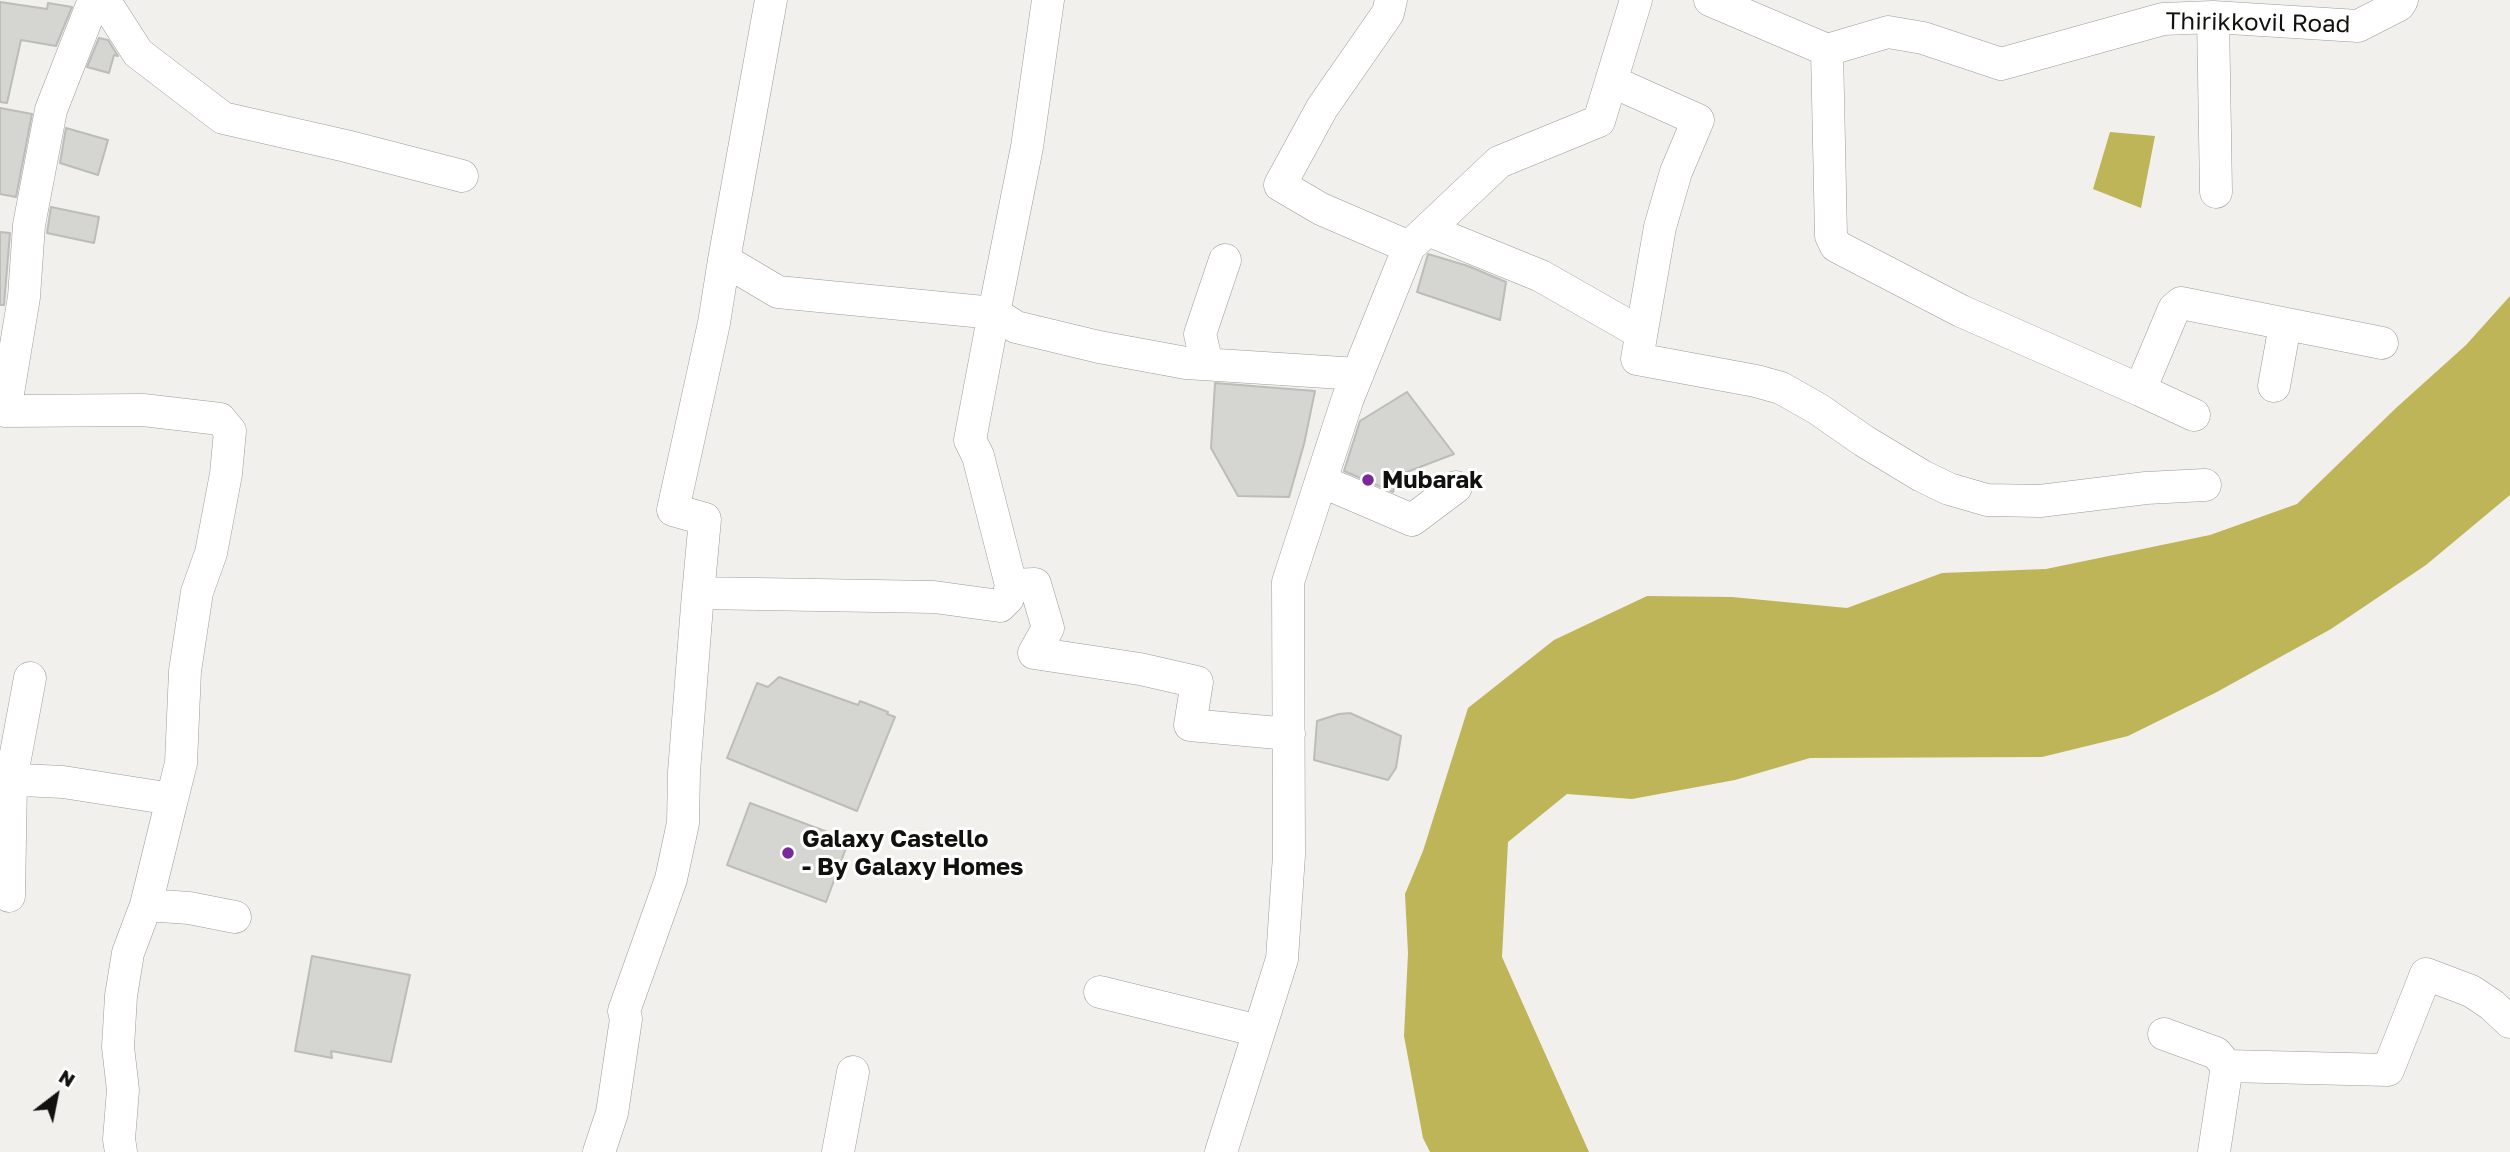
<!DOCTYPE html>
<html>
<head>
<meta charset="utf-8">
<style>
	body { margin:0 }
	#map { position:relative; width:2510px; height:1152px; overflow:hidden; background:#f1f0ec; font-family:"Golos Text",sans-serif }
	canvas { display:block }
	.north { position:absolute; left:21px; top:1061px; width:70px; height:70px; -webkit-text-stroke:5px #fff; paint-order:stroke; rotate:32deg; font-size:19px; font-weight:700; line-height:28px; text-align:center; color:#11110f }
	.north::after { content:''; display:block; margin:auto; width:24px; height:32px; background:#11110f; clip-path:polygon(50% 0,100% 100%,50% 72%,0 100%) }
</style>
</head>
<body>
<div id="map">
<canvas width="2510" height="1152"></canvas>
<div class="north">N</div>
</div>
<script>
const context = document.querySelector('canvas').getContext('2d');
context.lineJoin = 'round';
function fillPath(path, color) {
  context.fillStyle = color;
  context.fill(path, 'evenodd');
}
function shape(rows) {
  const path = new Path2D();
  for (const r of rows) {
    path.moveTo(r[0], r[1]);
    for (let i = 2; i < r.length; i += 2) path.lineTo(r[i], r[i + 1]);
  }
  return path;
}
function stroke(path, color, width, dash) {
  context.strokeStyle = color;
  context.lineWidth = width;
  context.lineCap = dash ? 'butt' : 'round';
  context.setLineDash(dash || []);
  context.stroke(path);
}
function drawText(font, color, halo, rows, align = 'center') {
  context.font = font + ' "Golos Text",sans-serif';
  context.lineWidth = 6;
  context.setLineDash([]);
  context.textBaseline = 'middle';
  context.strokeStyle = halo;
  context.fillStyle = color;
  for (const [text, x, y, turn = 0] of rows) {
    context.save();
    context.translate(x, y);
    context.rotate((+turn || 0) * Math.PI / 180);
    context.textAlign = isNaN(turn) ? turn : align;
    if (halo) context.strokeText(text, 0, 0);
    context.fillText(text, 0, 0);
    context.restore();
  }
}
fillPath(shape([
	[2110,132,2155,136,2141,208,2093,189],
	[2510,296,2510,495,2426,565,2331,629,2215,693,2128,736,2042,757,1810,758,1735,780,1632,799,1567,794,1508,842,1502,957,1589,1152,1430,1152,1423,1138,1404,1036,1408,953,1405,894,1423,851,1468,708,1554,640,1647,596,1732,597,1847,608,1942,573,2046,569,2210,535,2297,504,2396,408,2466,345]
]), '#beb558');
const building = shape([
	[0,2,47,9,48,3,72,7,56,46,21,40,7,103,0,102,0,2],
	[99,38,108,40,118,56,114,55,109,73,87,67,99,38],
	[0,108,32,114,16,197,0,194,0,108],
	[66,128,108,140,98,175,60,163,66,128],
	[51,207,99,217,94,243,47,233,51,207],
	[0,232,10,233,4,305,0,305,0,232],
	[1428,254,1468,266,1506,282,1500,320,1417,292,1428,254],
	[1215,383,1315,391,1304,444,1289,497,1238,496,1211,448,1215,383],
	[1407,392,1454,454,1399,475,1393,492,1344,471,1360,421,1407,392],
	[779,677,858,705,860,701,888,712,887,714,895,717,857,811,727,758,757,683,768,687,779,677],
	[1350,713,1401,736,1396,768,1388,780,1314,760,1317,721,1339,714,1350,713],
	[750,803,849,840,826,902,727,865,750,803],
	[312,956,410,975,391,1062,331,1051,332,1058,295,1051,312,956]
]);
fillPath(building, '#d5d5d1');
stroke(building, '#bcbcb8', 2);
const minor = shape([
	[94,0,51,110,29,225,24,297,5,411,143,410,220,419,230,431,226,474,211,553,197,592,185,671,181,763,172,799],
	[104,0,138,53,223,118,346,146,462,176],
	[1048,0,1027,147,994,313,1016,327,1099,347,1186,363,1358,374],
	[1391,0,1388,13,1322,108,1280,185,1321,209,1409,247],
	[1710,0,1827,50,1888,32,1923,38,2001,64,2163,19,2213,17,2358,26,2399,5,2402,0],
	[2213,17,2216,192],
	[1827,50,1831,236,1836,246,1961,311,2140,390,2174,309,2181,303,2382,343],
	[1611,81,1698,120,1676,172,1660,227,1637,359,1756,381,1781,388,1818,409,1864,441,1922,476,1949,489,1987,500,2040,501,2146,488,2205,485],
	[1428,230,1541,276,1641,333],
	[724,260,771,0],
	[1207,364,1200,334,1225,260],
	[2274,386,2285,325],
	[2140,390,2194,415],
	[1321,481,1412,520,1456,487],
	[1011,585,1035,584,1048,628,1034,653,1140,669,1197,682,1190,725,1289,734],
	[0,779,63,782,172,799,146,905,189,908,235,917],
	[9,896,11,780,30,678],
	[1100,992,1259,1031],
	[2164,1034,2216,1053,2227,1066,2214,1152],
	[2227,1066,2388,1070,2426,974,2471,991,2492,1005,2510,1022],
	[121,1152,119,1139,123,1090,118,1047,121,996,128,953,146,905],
	[599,1152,612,1113,626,1019,624,1011,671,879,683,823,684,772,697,606,705,519,673,510,714,323,724,260,778,292,994,313,970,440,978,456,1011,585,1008,598,1000,606,934,597,699,593],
	[838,1152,853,1072],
	[1221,1152,1282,959,1289,855,1288,582,1348,398,1409,247,1499,162,1599,121,1636,0]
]);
stroke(minor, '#9b9b96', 33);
stroke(minor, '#fff', 32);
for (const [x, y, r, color] of [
	[1368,480,7,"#79299a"],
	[788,853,7,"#79299a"]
]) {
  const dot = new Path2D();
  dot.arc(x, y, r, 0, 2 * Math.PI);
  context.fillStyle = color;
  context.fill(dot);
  stroke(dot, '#fff', 2.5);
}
drawText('24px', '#11110f', '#fff', [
	["Thirikkovil Road",2258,23,1]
]);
drawText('bold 24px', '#11110f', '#fff', [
	["Mubarak",1382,480],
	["Galaxy Castello",802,839],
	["- By Galaxy Homes",802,867]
], 'left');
</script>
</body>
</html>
